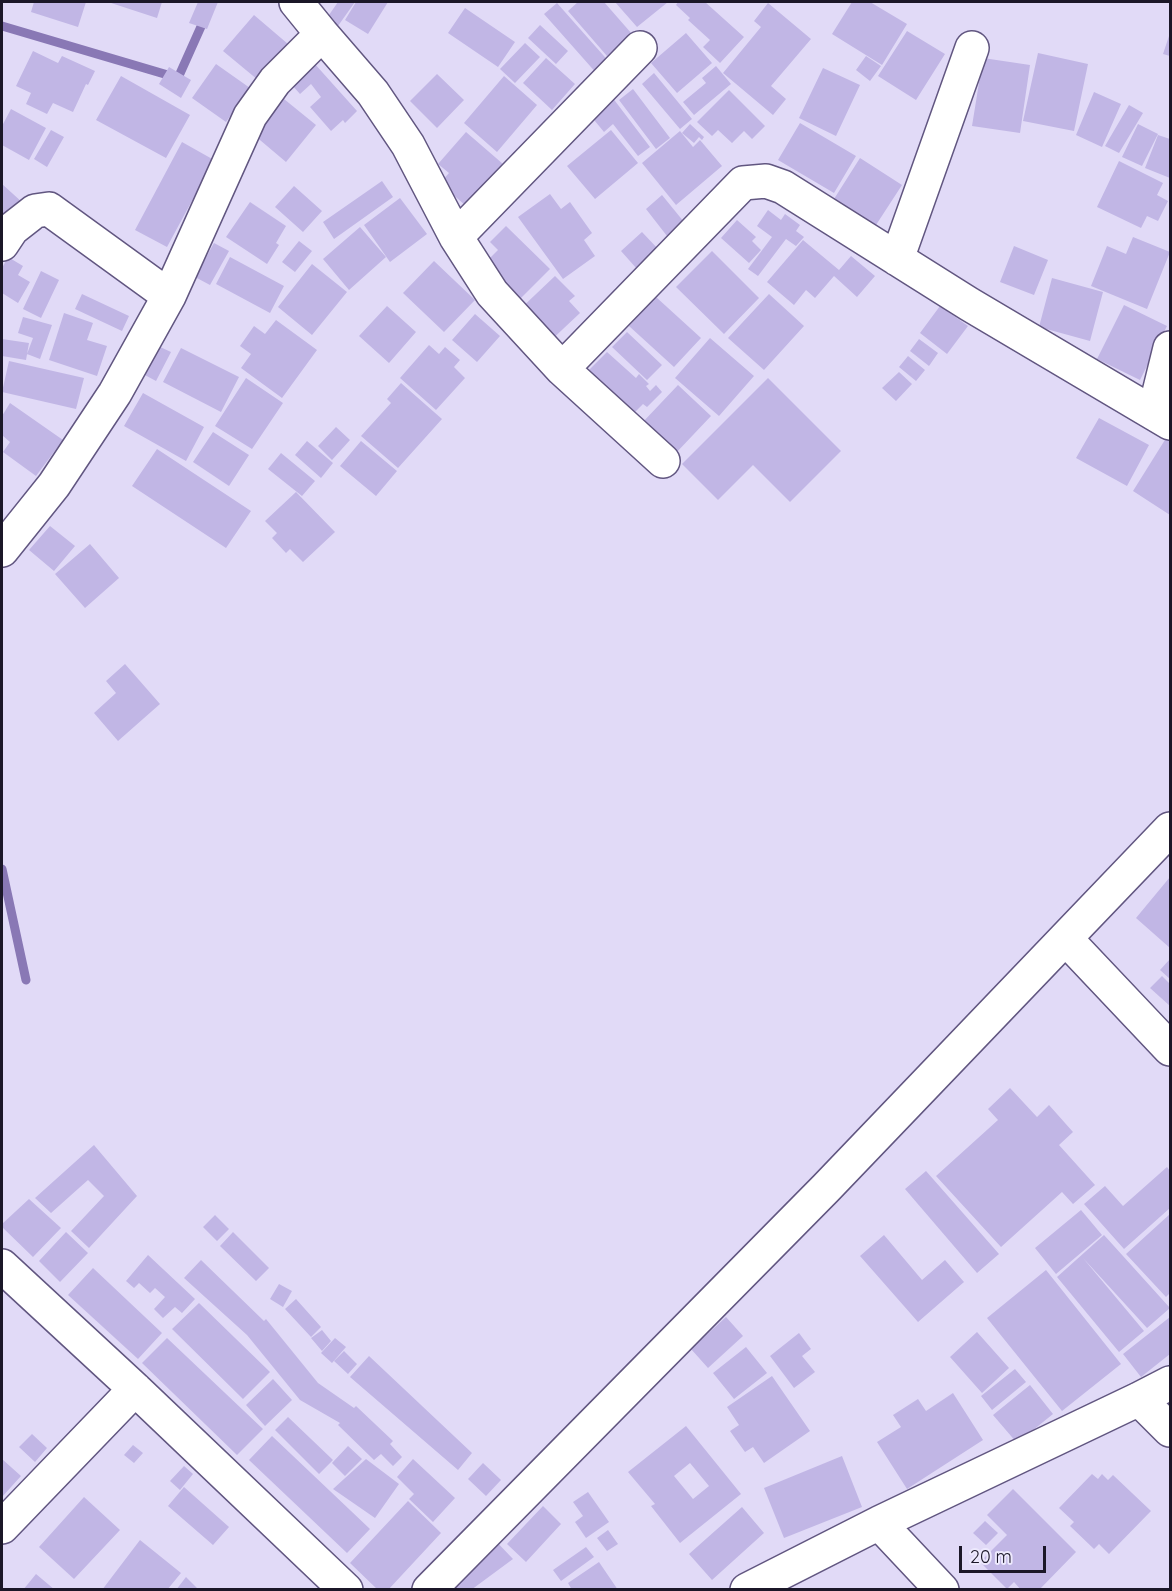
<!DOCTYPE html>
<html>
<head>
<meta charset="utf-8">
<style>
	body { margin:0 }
	#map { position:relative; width:1172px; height:1591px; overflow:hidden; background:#e1daf7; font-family:Quicksand,sans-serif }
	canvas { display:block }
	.frame { position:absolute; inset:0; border:3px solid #1b1728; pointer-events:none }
	.scale { position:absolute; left:959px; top:1546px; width:87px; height:27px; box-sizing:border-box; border:3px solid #1b1728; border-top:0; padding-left:8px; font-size:18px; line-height:21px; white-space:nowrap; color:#1b1728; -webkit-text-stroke:4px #ede9fd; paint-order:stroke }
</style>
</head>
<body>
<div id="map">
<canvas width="1172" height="1591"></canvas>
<div class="frame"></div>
<div class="scale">20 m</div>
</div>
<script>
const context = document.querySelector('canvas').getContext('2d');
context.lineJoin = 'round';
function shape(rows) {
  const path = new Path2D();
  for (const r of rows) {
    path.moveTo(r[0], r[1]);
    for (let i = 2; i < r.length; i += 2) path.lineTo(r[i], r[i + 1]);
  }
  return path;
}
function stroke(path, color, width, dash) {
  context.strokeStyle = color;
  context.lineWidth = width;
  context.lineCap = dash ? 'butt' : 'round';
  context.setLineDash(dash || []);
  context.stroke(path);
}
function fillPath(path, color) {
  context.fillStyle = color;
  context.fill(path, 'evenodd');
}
stroke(shape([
	[2,26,178,78,212,2],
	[2,869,26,980]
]), '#8978b5', 9);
fillPath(shape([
	[34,2,86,2,78,27,31,12],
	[108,2,162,2,157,18],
	[198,2,218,2,207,29,189,23],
	[338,2,355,2,333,33,322,25],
	[356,2,388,2,368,34,345,20],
	[578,2,604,2,632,34,607,56,568,11],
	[615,2,668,2,637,27],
	[678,2,705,2,744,37,720,63,703,47,710,40,688,20,690,18,676,5],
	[852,2,870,2,907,24,882,65,832,34],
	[557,3,611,64,598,75,544,14],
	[768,3,811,39,771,86,786,99,773,115,723,73,761,27,754,21],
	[465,8,515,42,498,67,448,33],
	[254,15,288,44,258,80,223,51],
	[540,25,568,51,556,64,528,38],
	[907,31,945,54,916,100,878,76],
	[686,33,712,63,677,93,651,63],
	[1170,33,1170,56,1163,54],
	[525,43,540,57,515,83,500,69],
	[33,51,58,63,62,56,95,71,88,85,86,84,73,112,53,103,47,114,26,104,31,93,16,86],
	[1038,53,1088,64,1074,131,1023,121],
	[866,56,881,66,870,81,856,70],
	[546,58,575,84,552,110,523,83],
	[983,58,1030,65,1020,133,972,126],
	[314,63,357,111,345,123,343,120,331,131,310,107,321,97,311,84,300,94,292,85],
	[216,64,250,88,226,122,192,98],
	[716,66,731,84,694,115,683,102,706,83,702,78],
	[169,67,191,80,181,98,159,84],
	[823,68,860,85,836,136,799,118],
	[654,73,692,119,680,129,642,84],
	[437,74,464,100,437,128,410,101],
	[121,76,190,115,166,158,96,120],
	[504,76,537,105,497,152,464,123],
	[633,89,670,138,656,149,619,100],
	[729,90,765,126,752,139,744,131,732,143,718,130,712,136,697,122],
	[1094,92,1121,104,1102,147,1076,135],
	[612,97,650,147,638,156,613,124,604,132,590,115],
	[284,99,316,125,286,162,254,135],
	[1129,105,1143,113,1119,153,1105,146],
	[11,109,46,128,29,160,2,145,2,126],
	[800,123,856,156,834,193,778,160],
	[690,124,704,137,702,140,699,137,694,143,682,133],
	[1138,124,1158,134,1142,166,1122,157],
	[51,130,64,137,47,167,34,159],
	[611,130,638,163,595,199,567,166],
	[680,131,693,147,700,140,722,166,676,205,642,163],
	[466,132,503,164,466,206,440,183,449,173,438,164],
	[1158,135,1170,139,1170,178,1145,168],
	[182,142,214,160,167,247,135,230],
	[860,158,902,185,876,225,834,199],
	[1119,161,1163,183,1157,195,1168,201,1158,221,1147,216,1141,228,1097,207],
	[382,181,393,197,334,239,323,222],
	[2,184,23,203,2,228],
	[294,186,322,211,303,232,275,207],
	[550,194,561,209,570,202,592,233,584,240,595,256,563,279,518,217],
	[662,195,684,222,667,236,646,209],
	[400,198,427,234,390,262,364,225],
	[250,202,286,226,276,243,279,245,267,264,226,237],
	[768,210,781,220,785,214,800,225,796,231,804,237,796,246,786,239,758,276,748,269,772,237,757,226],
	[737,220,756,237,752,241,761,250,749,263,721,238],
	[506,226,550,269,518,301,482,266,498,250,490,242],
	[360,227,386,257,349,290,323,259],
	[642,232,659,250,637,269,621,251],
	[1133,237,1170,252,1147,309,1091,286,1107,246,1126,254],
	[803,240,839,270,851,256,875,276,857,297,834,276,815,298,806,290,794,305,767,282],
	[299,241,312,251,295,272,282,262],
	[214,243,229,251,210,285,195,277],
	[1014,246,1048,260,1034,295,1000,282],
	[712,251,759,298,724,334,676,287],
	[8,257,23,266,18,275,30,282,18,303,2,293,2,268],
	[230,257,284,286,270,313,216,284],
	[434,261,475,300,444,332,403,293],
	[312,264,347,292,312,335,278,307],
	[41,271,59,280,41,318,23,309],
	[555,276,575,296,569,301,580,313,546,345,516,313],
	[1052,278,1103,292,1090,341,1039,327],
	[82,294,129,316,122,331,75,309],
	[769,294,804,326,764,370,728,338],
	[656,297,701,338,674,367,629,326],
	[1124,305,1167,326,1140,380,1097,359],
	[387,306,416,332,389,363,359,336],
	[940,306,968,326,947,354,920,333],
	[64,313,93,323,87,340,107,346,97,376,49,360],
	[475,314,500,336,477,362,452,340],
	[23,317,52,325,40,359,27,354,33,338,18,333],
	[276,320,317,350,282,398,241,368,251,354,240,346,254,326,265,334],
	[627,332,662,365,647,380,612,347],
	[710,338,754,376,719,416,675,378],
	[2,339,29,343,26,360,2,356],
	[919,339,938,353,929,366,910,351],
	[429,345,439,354,445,347,460,360,454,367,465,378,436,410,400,378],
	[158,346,171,352,156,381,143,374],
	[181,348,239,377,221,412,163,382],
	[607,352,636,378,639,374,649,384,646,386,650,391,656,385,662,392,647,407,643,404,630,417,585,374],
	[908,356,925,370,916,381,899,367],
	[9,361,84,378,76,409,2,392],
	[899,372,912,384,896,401,882,388],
	[246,378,283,403,252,449,215,426],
	[768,378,841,451,790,502,753,465,718,500,682,464],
	[401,383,442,419,398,468,361,436,391,403,387,399],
	[678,385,711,416,675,454,642,423],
	[143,393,204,427,186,461,124,426],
	[10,403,63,440,36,476,3,452,10,442,2,435,2,416],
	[1099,418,1149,445,1127,486,1076,458],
	[336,427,350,440,332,460,318,446],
	[213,432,249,455,229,486,193,462],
	[1168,435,1170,436,1170,515,1133,491],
	[307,441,333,463,321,478,295,455],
	[361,441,397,471,376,496,340,466],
	[157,449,251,511,226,548,132,486],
	[281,453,315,481,302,496,268,469],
	[296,492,335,532,303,562,290,549,286,553,272,538,277,533,265,521],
	[50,526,75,546,54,571,29,550],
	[90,544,119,578,85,608,55,574],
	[125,664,160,704,118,741,94,713,116,693,106,681],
	[1170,877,1170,948,1136,918],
	[1170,959,1170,979,1160,970],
	[1162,976,1170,984,1170,1006,1150,988],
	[1010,1088,1037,1117,1049,1105,1073,1132,1059,1145,1095,1185,1073,1204,1062,1192,1001,1247,936,1176,998,1120,988,1109],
	[94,1145,137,1196,89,1248,71,1231,104,1196,88,1180,51,1213,35,1198],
	[1167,1167,1170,1171,1170,1208,1124,1249,1084,1204,1105,1186,1123,1206],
	[926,1171,999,1254,977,1273,905,1189],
	[29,1199,61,1228,33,1257,2,1227,2,1224],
	[1081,1210,1102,1235,1056,1274,1035,1248],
	[1170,1214,1170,1293,1166,1297,1126,1254],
	[215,1215,229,1229,217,1241,203,1227],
	[66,1232,88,1253,60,1282,39,1261],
	[233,1232,269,1268,256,1281,220,1246],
	[884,1235,922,1280,945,1260,964,1282,918,1322,860,1256],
	[1104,1235,1170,1308,1147,1328,1083,1258,1144,1331,1119,1352,1057,1277],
	[148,1255,195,1299,182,1313,175,1307,163,1318,154,1309,165,1297,155,1288,150,1293,139,1283,134,1288,126,1281],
	[201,1260,264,1321,266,1319,318,1383,354,1408,356,1406,393,1441,390,1444,402,1457,393,1466,381,1454,374,1460,338,1425,340,1423,300,1400,247,1335,184,1278],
	[93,1268,162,1333,138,1359,68,1295],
	[1046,1270,1121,1364,1062,1411,987,1318],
	[279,1284,292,1291,283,1307,270,1299],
	[296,1299,321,1327,311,1337,285,1309],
	[199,1303,270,1372,243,1399,172,1329],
	[726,1317,743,1336,708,1368,691,1349],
	[1170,1317,1170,1354,1141,1377,1123,1354],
	[322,1330,331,1341,322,1351,311,1338],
	[977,1332,1009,1368,982,1393,950,1357],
	[799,1333,811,1349,802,1356,815,1372,794,1388,770,1356],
	[167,1338,263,1429,237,1455,142,1363],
	[335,1338,346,1347,332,1363,321,1353],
	[746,1347,767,1373,734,1399,713,1373],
	[344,1351,357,1364,348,1374,334,1361],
	[369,1356,472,1453,458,1470,350,1377],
	[1015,1369,1026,1382,992,1410,981,1396],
	[772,1376,810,1431,764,1463,753,1447,745,1452,730,1431,739,1425,727,1407],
	[273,1379,292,1400,265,1426,246,1405],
	[1030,1385,1053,1414,1017,1443,993,1415],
	[953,1393,983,1440,907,1489,877,1442,901,1427,893,1415,918,1399,926,1411],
	[288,1417,333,1460,319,1474,275,1430],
	[686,1426,741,1494,680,1543,651,1506,655,1504,628,1472],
	[690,1463,709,1486,693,1499,674,1476],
	[32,1434,47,1448,35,1462,19,1447],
	[272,1436,370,1529,347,1553,249,1460],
	[133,1445,143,1453,134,1463,124,1455],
	[348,1446,362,1459,345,1476,332,1463],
	[842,1456,862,1507,784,1538,764,1488],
	[2,1459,21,1476,2,1497],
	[366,1459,399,1484,375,1518,333,1489],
	[413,1459,455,1498,433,1522,409,1499,414,1494,397,1477],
	[483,1463,501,1480,486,1496,468,1479],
	[184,1466,193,1474,180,1490,170,1481],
	[1092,1474,1098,1479,1102,1474,1108,1480,1113,1475,1151,1511,1109,1554,1099,1544,1094,1549,1070,1526,1074,1522,1059,1508],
	[184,1487,229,1527,213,1545,168,1506],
	[1013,1489,1076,1552,1039,1590,1021,1590,1014,1582,1007,1589,980,1562,1007,1535,987,1515],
	[588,1492,609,1522,586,1538,575,1522,583,1516,573,1502],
	[84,1497,120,1530,74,1579,39,1547],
	[408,1501,441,1533,388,1590,378,1590,350,1563],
	[543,1506,561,1524,526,1562,507,1544],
	[742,1507,764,1533,712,1580,689,1554],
	[985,1521,998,1533,986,1545,973,1533],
	[608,1530,618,1544,607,1551,597,1538],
	[491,1536,513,1559,471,1590,455,1590,447,1582],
	[140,1540,181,1573,167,1590,102,1590],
	[586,1547,594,1557,561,1581,553,1570],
	[599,1562,618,1590,572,1590,568,1583],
	[36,1574,55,1590,23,1590],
	[186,1577,199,1590,176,1590]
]), '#c1b6e5');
const minor = shape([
	[296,2,322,34,373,93,408,145,456,237,492,293,562,369,663,461],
	[456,237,640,48],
	[2,244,12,229,35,211,49,209,169,296],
	[897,259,972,48],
	[562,369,743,183,766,181,783,187,969,304,1170,423],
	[1154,413,1170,348],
	[2,550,54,485,115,393,169,296,250,116,275,81,322,34],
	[1066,939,1170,1049],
	[2,1266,135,1389,346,1590],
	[1139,1399,1170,1430],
	[879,1523,942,1590],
	[2,1527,135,1389],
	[429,1590,826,1188,1170,829],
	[747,1590,879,1523,1139,1399,1170,1383]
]);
stroke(minor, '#615680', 36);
stroke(minor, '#fff', 33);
</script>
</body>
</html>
